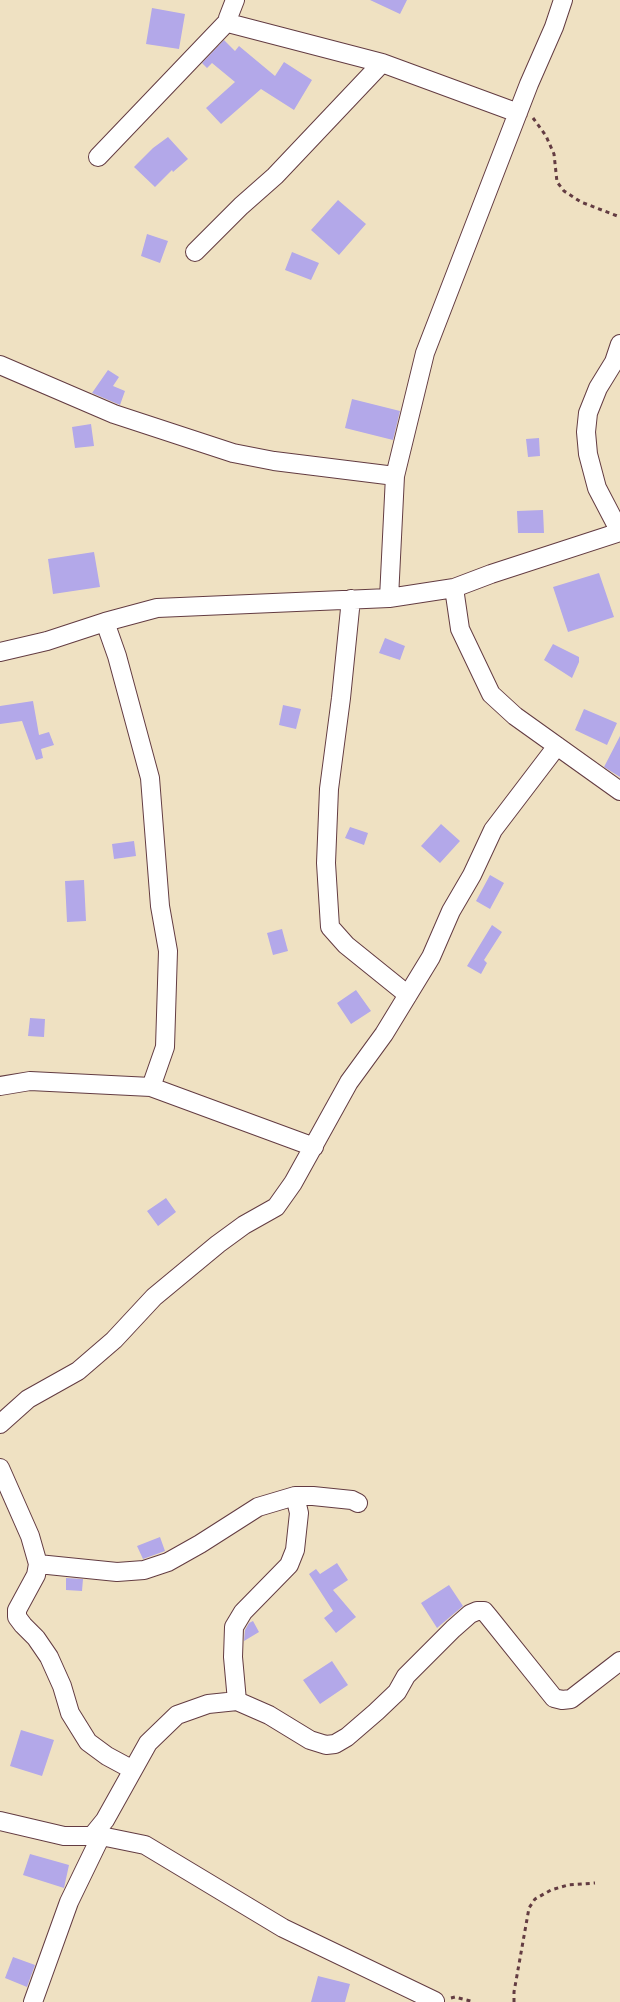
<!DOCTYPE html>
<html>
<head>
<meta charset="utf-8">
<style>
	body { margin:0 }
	canvas { display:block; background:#efe1c2 }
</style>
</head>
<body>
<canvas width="620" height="2002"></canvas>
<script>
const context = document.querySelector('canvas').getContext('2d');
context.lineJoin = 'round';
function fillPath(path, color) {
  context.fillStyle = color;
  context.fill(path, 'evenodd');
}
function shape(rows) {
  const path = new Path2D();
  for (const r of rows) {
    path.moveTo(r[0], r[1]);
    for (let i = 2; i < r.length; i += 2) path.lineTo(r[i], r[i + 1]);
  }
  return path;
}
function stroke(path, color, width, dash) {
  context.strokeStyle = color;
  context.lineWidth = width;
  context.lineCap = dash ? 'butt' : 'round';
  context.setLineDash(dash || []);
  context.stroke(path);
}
fillPath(shape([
	[370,0,407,0,400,14],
	[152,8,185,14,179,49,146,44],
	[224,40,235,51,239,46,275,76,284,62,312,80,294,110,261,89,221,124,206,108,235,82,212,63,207,68,202,63],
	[168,137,188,159,173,172,172,170,155,187,134,167,153,148],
	[338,200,366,224,339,255,311,230],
	[147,234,168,241,160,263,141,256],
	[292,252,319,263,311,280,285,270],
	[108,370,119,377,113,386,125,391,120,405,92,393],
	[352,399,400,411,393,440,345,428],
	[91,424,94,446,75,448,72,427],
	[539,438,540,456,528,457,526,439],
	[543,510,544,533,518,533,517,511],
	[94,552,100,587,53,594,48,559],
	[599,573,614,617,568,632,553,587],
	[385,638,405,646,400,660,379,653],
	[553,644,579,657,579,662,572,678,544,660],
	[33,701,39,735,49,732,54,745,41,749,43,758,36,760,22,721,0,724,0,706],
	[283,705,301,709,296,729,279,725],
	[584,709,617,723,607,745,575,730],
	[620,736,620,777,604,767],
	[441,824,460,841,440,863,421,846],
	[350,827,368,833,364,845,345,838],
	[134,841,136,856,114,859,112,844],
	[490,875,504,883,490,909,476,901],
	[84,880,86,921,67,922,65,881],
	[492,925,502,932,484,960,487,963,481,974,467,966],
	[282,929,288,951,273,955,267,933],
	[356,990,371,1011,351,1024,337,1003],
	[30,1018,45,1019,44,1037,28,1036],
	[166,1198,176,1212,158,1226,147,1211],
	[160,1537,165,1551,143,1559,137,1546],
	[337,1563,348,1580,333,1590,356,1617,336,1633,324,1618,333,1611,309,1574,316,1569,320,1574],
	[66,1578,83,1579,82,1591,66,1590],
	[449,1585,463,1606,437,1628,421,1603],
	[253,1621,259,1632,244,1641,245,1630,249,1623],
	[332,1661,348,1685,320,1704,303,1680],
	[21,1730,54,1740,42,1776,10,1766],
	[30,1854,69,1865,64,1888,23,1875],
	[13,1957,35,1965,27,1987,5,1978],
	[318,1976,350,1984,345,2002,311,2002]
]), '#b3a8e9');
const minor = shape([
	[235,0,228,18,228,21,232,24,382,63,518,113],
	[98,157,228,21],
	[195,252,241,206,275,176,382,63],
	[0,365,114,414,233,453,274,461,395,476],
	[454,588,460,629,491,694,515,716,620,791],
	[389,598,395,476,425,353,529,84,554,27,563,0],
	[351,599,341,698,329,789,326,863,330,927,346,945,408,995],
	[105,622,117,656,150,778,160,906,168,951,165,1047,151,1087],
	[0,652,47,641,105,622,157,608,389,598,454,588,491,574,620,532,597,488,588,454,586,432,588,413,598,388,614,362,620,344],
	[0,1086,30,1081,151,1087,314,1147],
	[0,1424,28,1399,78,1371,114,1340,154,1297,218,1244,244,1225,276,1207,293,1183,349,1082,384,1034,431,957,451,911,472,875,493,830,557,746],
	[0,1468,30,1536,38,1564,36,1575,17,1610,17,1617,23,1625,36,1638,49,1657,62,1686,70,1713,88,1742,107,1756,133,1770],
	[38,1564,117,1572,144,1570,168,1562,200,1544,258,1507,295,1496,313,1496,352,1500,358,1503],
	[237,1701,233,1657,234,1627,243,1612,289,1565,295,1550,299,1513,295,1496],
	[0,1821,64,1836,101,1836,145,1845,283,1928,435,2001],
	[92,1836,105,1820,148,1743,177,1715,208,1704,237,1701,269,1715,310,1740,326,1745,335,1744,347,1737,376,1712,397,1692,406,1676,453,1629,470,1614,477,1611,484,1611,489,1617,554,1698,562,1700,571,1699,620,1661],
	[33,2002,69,1902,101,1836]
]);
stroke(minor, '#633c42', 20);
stroke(shape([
	[533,118,546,136,554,154,557,182,564,191,581,202,620,217],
	[451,1998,455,1997,474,2002],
	[514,2002,514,1992,529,1908,535,1899,551,1890,568,1885,595,1883]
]), '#633c42', 3, [4, 4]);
stroke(minor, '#fff', 18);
</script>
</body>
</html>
